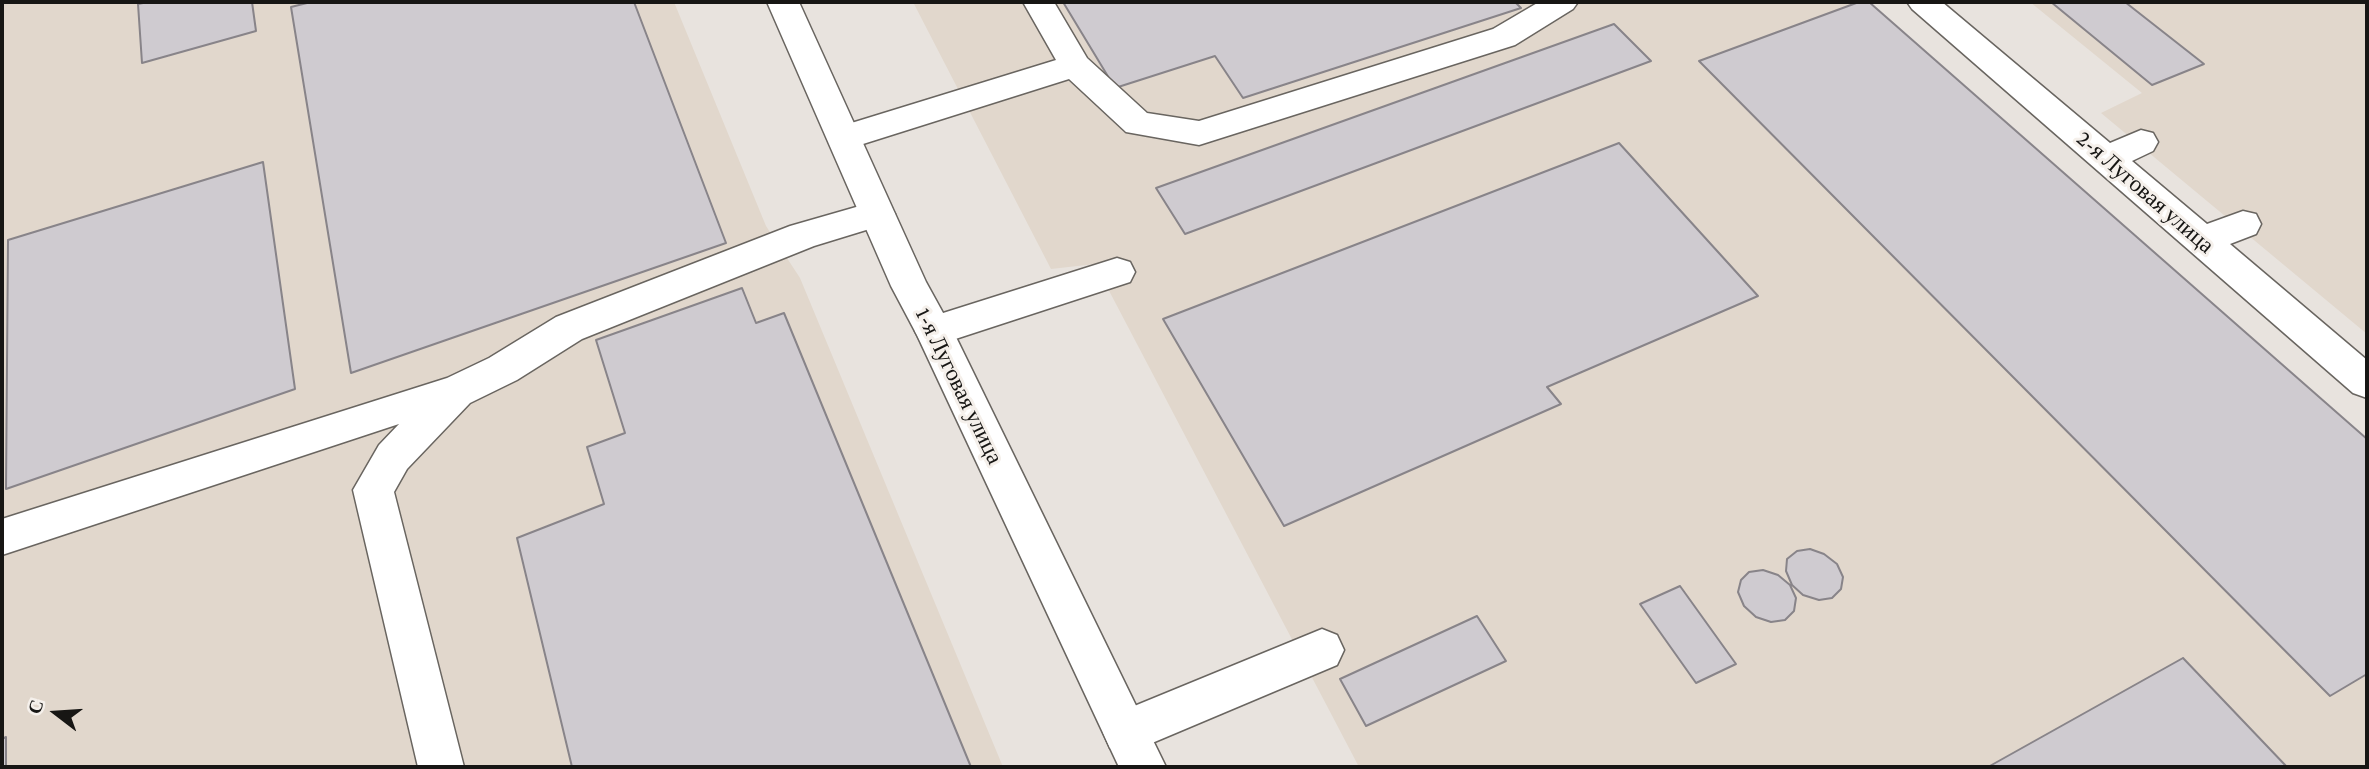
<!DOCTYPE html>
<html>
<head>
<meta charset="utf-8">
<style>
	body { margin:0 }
	#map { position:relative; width:2369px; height:769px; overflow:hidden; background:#e8e3de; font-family:"Crimson Pro",serif }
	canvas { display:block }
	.frame { position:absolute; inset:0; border:4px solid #171614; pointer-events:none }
	.north { position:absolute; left:21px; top:678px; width:70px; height:70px; -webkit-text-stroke:5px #f5f0eb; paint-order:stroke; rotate:287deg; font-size:19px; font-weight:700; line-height:28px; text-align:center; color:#171614 }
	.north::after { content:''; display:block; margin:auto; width:24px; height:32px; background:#171614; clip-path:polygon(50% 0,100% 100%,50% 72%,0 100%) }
</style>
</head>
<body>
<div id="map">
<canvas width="2369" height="769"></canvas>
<div class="frame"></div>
<div class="north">С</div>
</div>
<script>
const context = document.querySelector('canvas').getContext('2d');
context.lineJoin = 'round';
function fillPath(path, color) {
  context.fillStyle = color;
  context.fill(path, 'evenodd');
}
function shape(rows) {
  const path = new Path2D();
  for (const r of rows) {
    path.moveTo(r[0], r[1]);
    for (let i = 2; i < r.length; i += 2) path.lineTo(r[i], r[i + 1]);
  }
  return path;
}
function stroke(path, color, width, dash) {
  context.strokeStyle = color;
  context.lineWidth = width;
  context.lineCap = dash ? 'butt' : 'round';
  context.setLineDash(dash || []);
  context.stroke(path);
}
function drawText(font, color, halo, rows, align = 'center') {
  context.font = font + ' "Crimson Pro",serif';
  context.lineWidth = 6;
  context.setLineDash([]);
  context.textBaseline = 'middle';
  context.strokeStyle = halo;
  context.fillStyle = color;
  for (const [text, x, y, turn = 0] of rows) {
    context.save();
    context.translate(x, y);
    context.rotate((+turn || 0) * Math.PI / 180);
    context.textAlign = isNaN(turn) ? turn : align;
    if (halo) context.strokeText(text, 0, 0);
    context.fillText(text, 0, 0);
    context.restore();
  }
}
fillPath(shape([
	[2,2,674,2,766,226,800,278,1003,767,2,767],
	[913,2,1861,2,2367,450,2367,767,1359,767,1095,264,1051,269],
	[2030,2,2367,2,2367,334,2101,113,2142,93]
]), '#e1d7cc');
const building = shape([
	[148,2,252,2,256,31,142,63,138,4,148,2],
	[311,2,634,2,726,243,351,373,291,7,311,2],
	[1063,2,1515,2,1521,8,1243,98,1215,56,1115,88,1063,2],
	[1859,2,1869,2,2367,439,2367,674,2330,696,1699,61,1859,2],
	[2051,2,2125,2,2204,64,2152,85,2051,2],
	[1614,24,1651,61,1185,234,1156,188,1614,24],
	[1619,143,1758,296,1547,387,1561,404,1284,526,1163,319,1619,143],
	[263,162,295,389,6,489,8,240,263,162],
	[742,288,756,323,784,313,971,767,572,767,517,538,604,504,587,447,625,433,596,340,742,288],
	[1810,549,1824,554,1837,564,1843,577,1841,589,1832,598,1819,600,1803,595,1792,585,1786,571,1787,559,1797,551,1810,549],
	[1763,570,1778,575,1790,585,1796,598,1794,611,1785,620,1771,622,1756,617,1744,606,1738,592,1741,580,1749,572,1763,570],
	[1680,586,1736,664,1696,683,1640,604,1680,586],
	[1477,616,1506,661,1366,726,1340,679,1477,616],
	[2183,658,2287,767,1988,767,2183,658],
	[6,737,6,767,2,767,2,739,6,737]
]);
fillPath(building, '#cfcbd0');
stroke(building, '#888489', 2);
const minor = shape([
	[1023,2,1054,2,1087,58,1147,113,1199,121,1493,29,1539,2,1578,2,1573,9,1515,45,1199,145,1126,132,1069,79,844,150,832,147,827,138,832,129,1056,60,1023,2],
	[1907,2,1942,2,2110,143,2141,130,2153,133,2158,142,2153,151,2132,161,2207,224,2243,211,2256,214,2261,224,2256,234,2230,244,2367,360,2367,398,2353,393,1912,9,1907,2],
	[877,201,889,205,895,214,889,223,814,246,582,339,517,380,470,403,407,469,394,492,464,767,418,767,353,490,379,445,399,424,2,555,2,519,447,378,489,358,556,317,790,226,877,201],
	[1117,258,1130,262,1135,272,1130,282,934,346,921,342,915,331,921,320,1117,258],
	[1322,629,1337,635,1344,650,1337,665,1126,754,1110,748,1103,732,1110,716,1322,629]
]);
const major = shape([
	[767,2,799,2,926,282,953,331,1166,767,1119,767,917,335,891,286,767,2]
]);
stroke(minor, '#696560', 3);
stroke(major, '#696560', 3);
fillPath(minor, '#fff');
fillPath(major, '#fff');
drawText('23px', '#171614', '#f5f0eb', [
	["2-я Луговая улица",2145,192,41],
	["1-я Луговая улица",959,386,64]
]);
</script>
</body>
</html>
